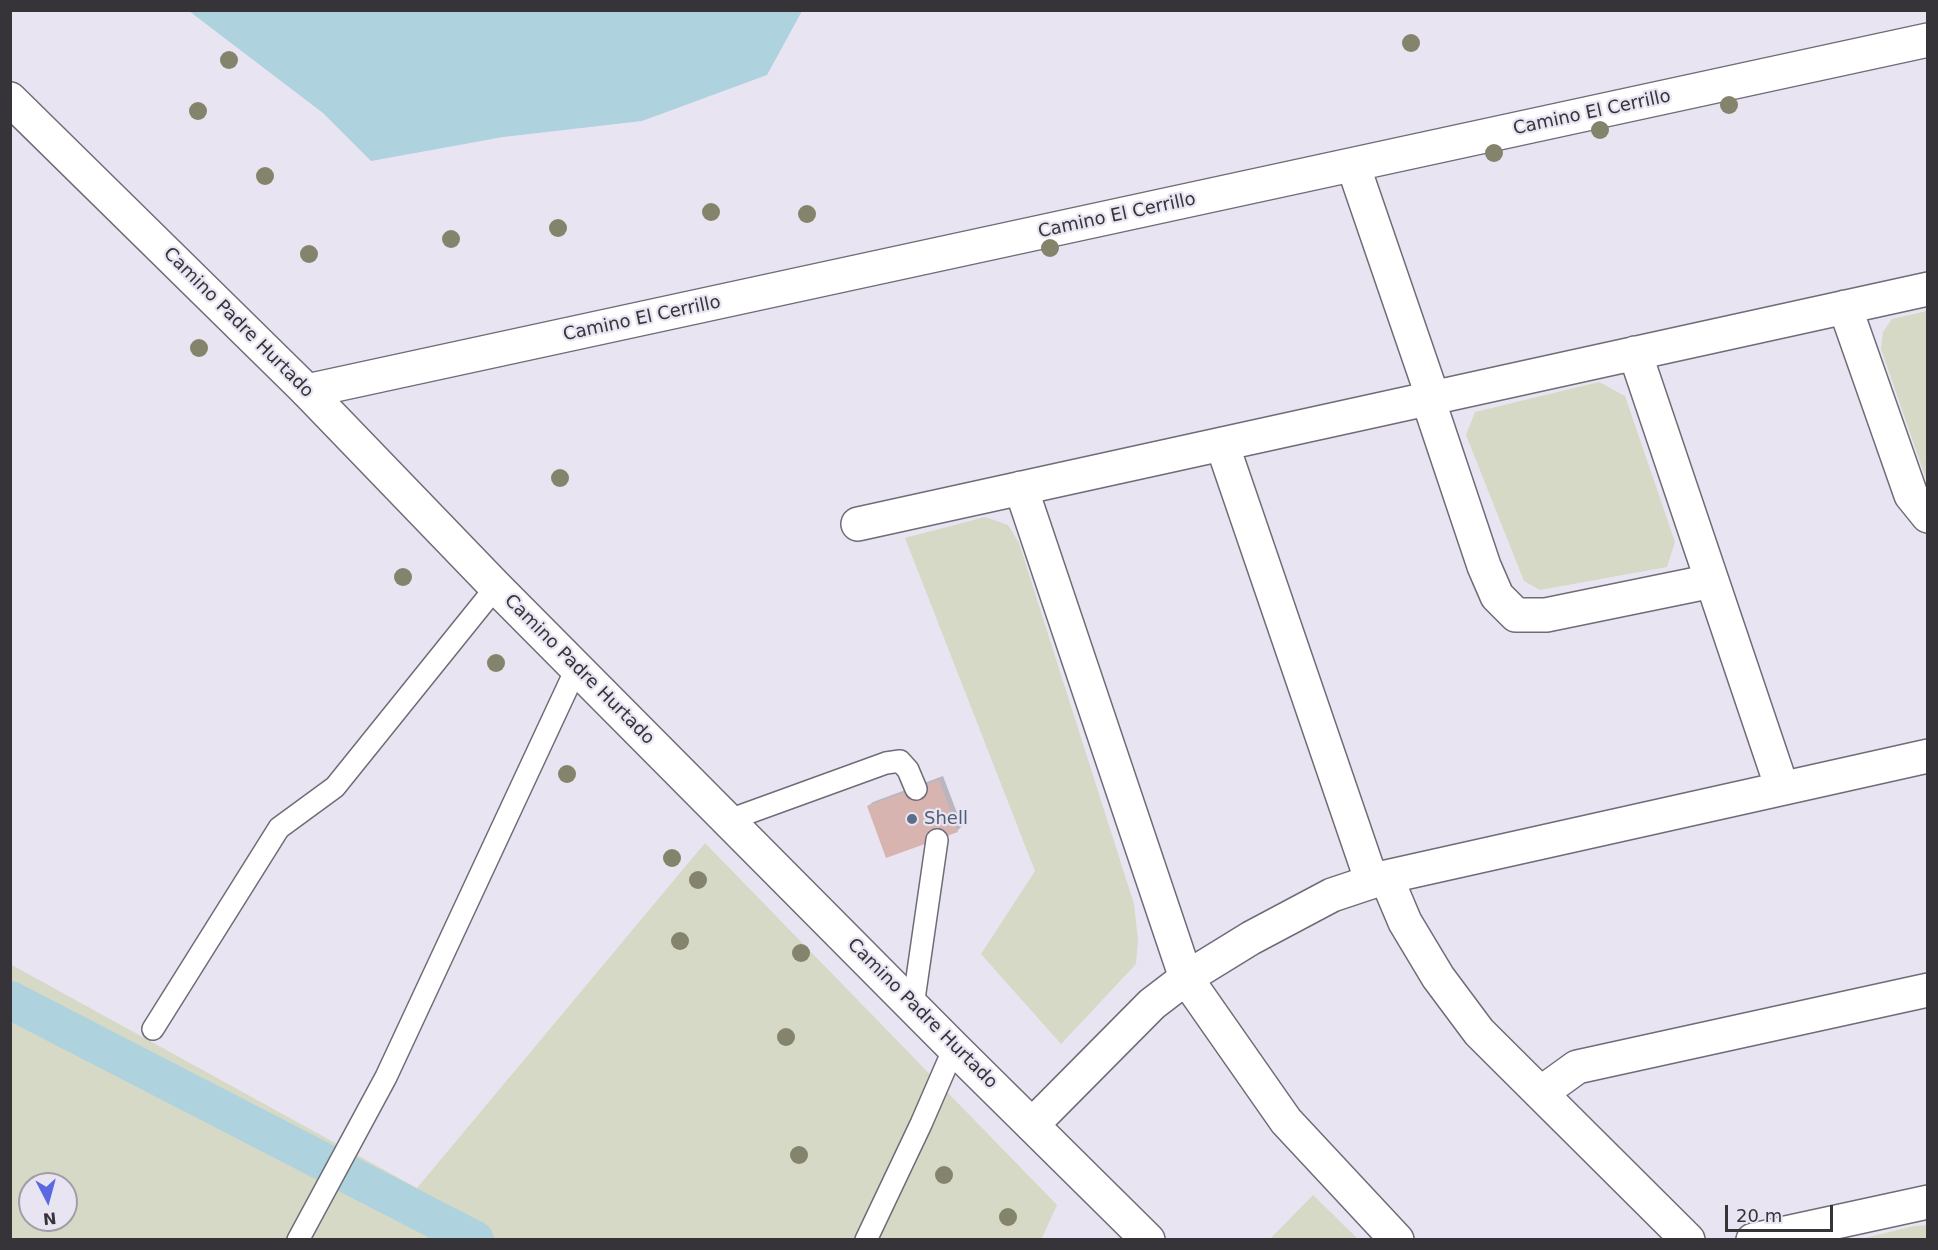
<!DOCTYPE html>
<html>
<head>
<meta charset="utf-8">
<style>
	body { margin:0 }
	#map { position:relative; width:1938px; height:1250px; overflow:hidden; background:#e9e4f1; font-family:"DejaVu Sans",sans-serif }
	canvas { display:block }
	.frame { position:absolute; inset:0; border:12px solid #363439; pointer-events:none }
	.north { position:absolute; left:18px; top:1172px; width:60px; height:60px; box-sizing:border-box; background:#e9e4f1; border:2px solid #a19ea7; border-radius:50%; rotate:174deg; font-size:16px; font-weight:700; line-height:24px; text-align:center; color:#363439 }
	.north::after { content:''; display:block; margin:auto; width:21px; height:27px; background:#5a69e0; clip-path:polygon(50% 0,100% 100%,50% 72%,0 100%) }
	.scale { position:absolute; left:1725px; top:1205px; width:108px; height:27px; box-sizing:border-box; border:3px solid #363439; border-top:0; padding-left:8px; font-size:18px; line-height:21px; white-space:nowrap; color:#363439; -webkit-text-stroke:4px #e9e4f1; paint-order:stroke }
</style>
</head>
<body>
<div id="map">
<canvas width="1938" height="1250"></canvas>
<div class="frame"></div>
<div class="north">N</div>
<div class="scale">20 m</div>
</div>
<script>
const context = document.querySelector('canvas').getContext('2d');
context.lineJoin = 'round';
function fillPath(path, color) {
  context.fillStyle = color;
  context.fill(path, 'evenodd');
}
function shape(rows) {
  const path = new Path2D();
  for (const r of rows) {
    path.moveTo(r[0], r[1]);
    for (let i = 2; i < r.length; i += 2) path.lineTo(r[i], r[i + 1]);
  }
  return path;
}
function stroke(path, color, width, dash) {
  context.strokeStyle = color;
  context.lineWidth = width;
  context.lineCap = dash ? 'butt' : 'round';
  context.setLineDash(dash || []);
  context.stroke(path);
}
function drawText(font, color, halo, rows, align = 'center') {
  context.font = font + ' "DejaVu Sans",sans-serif';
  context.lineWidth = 4.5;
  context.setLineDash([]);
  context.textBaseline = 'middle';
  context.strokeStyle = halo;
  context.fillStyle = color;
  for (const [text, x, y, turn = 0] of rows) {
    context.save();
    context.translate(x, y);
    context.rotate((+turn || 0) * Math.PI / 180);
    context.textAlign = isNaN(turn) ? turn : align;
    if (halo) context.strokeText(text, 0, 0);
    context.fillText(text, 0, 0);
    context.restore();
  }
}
fillPath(shape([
	[1927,311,1928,311,1927,482,1881,349,1883,332,1892,319],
	[1599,382,1625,396,1675,542,1667,567,1540,590,1524,581,1466,435,1475,412],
	[985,517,1008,525,1019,543,1134,904,1138,940,1136,964,1061,1044,981,954,1035,871,905,538],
	[705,843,1057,1205,1041,1240,11,1239,10,964,417,1188],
	[30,1184,66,1184,66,1220,30,1220],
	[1313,1195,1358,1239,1270,1239],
	[1927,1225,1927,1239,1861,1239,1914,1226]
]), '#d6d9c5');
fillPath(shape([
	[189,11,802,10,802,11,767,75,642,121,503,137,371,161,323,113]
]), '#aed2de');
fillPath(shape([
	[943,776,962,826,957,831,868,806,873,802]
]), '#0003');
stroke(shape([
	[10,1000,475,1240]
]), '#aed2de', 38);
fillPath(shape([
	[939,780,958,832,886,858,867,806]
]), '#d7b4b0');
const service = shape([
	[729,820,886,763,900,761,908,770,916,789],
	[913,1006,937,840],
	[153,1029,279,828,335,787,496,587],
	[298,1240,386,1077,577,667],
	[866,1240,921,1124,954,1048]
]);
const minor = shape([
	[1353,165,1433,398],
	[1845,307,1911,495,1928,516],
	[1635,353,1782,788],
	[307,391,1928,40],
	[1428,399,1484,566,1497,596,1516,615,1546,615,1712,581],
	[1222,444,1372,882],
	[1021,488,1186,978,1286,1121,1397,1240],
	[858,524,1928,289],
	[1386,877,1405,922,1438,977,1479,1032,1688,1240],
	[1541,1093,1577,1067,1928,990],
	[1032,1125,1152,1004,1186,978,1251,938,1332,895,1386,877,1928,756],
	[1753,1240,1928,1202]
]);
const primary = shape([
	[10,99,307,391,496,587,954,1048,1148,1240]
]);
stroke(service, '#706b76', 24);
stroke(minor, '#706b76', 36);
stroke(primary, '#706b76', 36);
stroke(service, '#fff', 21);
stroke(minor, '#fff', 33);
stroke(primary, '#fff', 33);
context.fillStyle = '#84846c';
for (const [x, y] of [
	[1411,43],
	[229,60],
	[1729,105],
	[198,111],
	[1600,130],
	[1494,153],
	[265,176],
	[711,212],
	[807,214],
	[558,228],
	[451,239],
	[1050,248],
	[309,254],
	[199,348],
	[560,478],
	[403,577],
	[496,663],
	[567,774],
	[672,858],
	[698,880],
	[680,941],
	[801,953],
	[786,1037],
	[799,1155],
	[944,1175],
	[1008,1217]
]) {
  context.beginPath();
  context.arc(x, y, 9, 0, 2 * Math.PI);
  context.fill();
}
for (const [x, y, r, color] of [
	[912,819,6,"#5c6f8a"]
]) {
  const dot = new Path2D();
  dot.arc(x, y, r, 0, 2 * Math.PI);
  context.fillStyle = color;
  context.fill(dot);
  stroke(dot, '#e9e4f1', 2);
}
drawText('18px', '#363439', '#e9e4f1', [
	["Camino El Cerrillo",1592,113,-12],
	["Camino El Cerrillo",1117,216,-12],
	["Camino El Cerrillo",642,319,-12],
	["Camino Padre Hurtado",238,323,45],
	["Camino Padre Hurtado",579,670,45],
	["Camino Padre Hurtado",922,1014,45]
]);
drawText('18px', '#4e5e75', '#e9e4f1', [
	["Shell",924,819]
], 'left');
</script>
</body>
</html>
